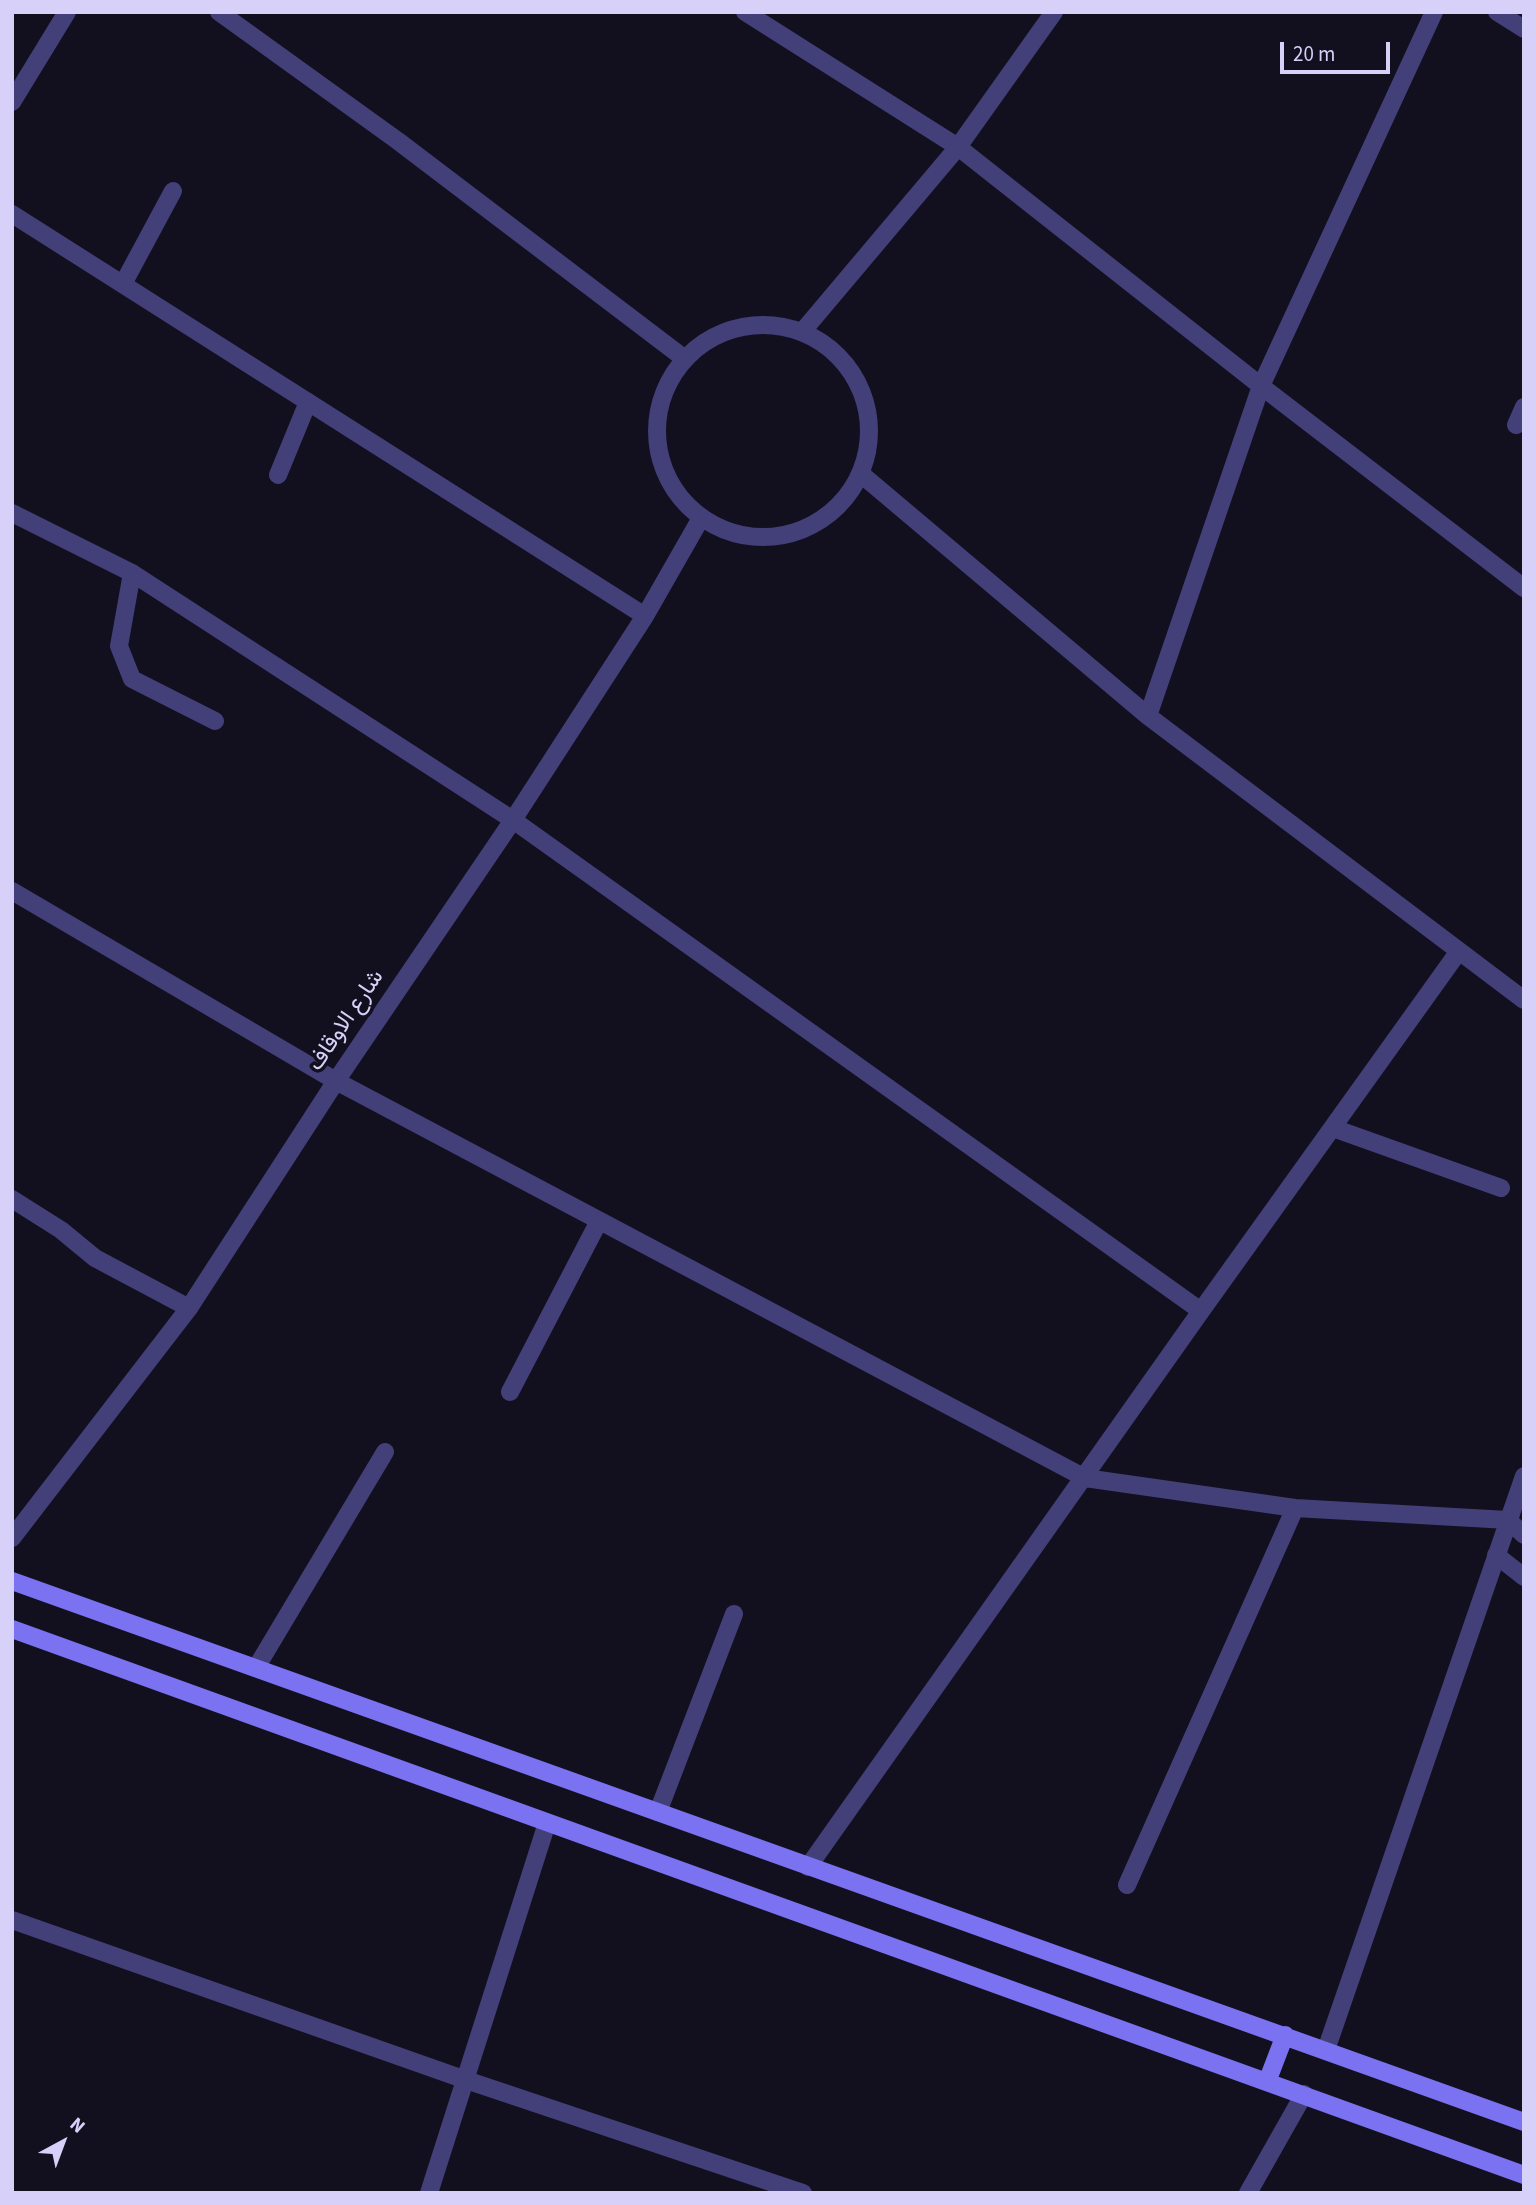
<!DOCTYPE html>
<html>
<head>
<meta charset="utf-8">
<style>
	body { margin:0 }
	#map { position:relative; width:1536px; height:2205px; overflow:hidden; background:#120f1f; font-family:"Source Sans 3",sans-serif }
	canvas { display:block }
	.frame { position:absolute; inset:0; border:14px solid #d7d1fa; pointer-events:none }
	.north { position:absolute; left:28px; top:2107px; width:70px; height:70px; -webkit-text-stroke:5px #120f1f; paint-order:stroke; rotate:41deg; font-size:19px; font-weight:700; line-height:28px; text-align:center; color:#d7d1fa }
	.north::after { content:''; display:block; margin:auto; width:24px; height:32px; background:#d7d1fa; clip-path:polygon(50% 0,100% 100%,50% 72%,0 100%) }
	.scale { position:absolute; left:1280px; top:42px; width:110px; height:32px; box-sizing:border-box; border:4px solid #d7d1fa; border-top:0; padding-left:9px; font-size:21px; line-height:24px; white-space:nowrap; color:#d7d1fa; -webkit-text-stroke:5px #120f1f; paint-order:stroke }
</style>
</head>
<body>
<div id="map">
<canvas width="1536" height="2205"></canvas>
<div class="frame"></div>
<div class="north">N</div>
<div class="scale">20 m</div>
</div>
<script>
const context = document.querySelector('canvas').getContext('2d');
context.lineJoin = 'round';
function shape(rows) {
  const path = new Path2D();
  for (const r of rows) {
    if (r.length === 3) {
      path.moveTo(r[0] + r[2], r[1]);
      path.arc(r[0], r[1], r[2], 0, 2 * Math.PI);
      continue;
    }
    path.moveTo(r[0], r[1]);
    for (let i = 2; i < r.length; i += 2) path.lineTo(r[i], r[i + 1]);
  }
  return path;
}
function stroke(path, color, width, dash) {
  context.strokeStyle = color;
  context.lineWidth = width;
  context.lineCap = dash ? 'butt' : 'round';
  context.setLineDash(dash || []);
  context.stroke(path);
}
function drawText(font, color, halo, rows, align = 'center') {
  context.font = font + ' "Source Sans 3",Vazirmatn,sans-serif';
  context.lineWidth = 7;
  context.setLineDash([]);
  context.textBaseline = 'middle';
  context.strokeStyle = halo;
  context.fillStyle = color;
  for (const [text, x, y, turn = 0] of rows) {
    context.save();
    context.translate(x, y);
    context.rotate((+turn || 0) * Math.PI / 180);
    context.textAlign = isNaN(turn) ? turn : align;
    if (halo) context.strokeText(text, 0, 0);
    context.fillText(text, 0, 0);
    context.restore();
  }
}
stroke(shape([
	[123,284,173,191],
	[278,475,308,402],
	[132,573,119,646,132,679,215,721],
	[1333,1128,1501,1188],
	[12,1199,61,1230,95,1258,189,1308],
	[1496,1555,1524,1577]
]), '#433f79', 18);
stroke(shape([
	[219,12,398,141,685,359],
	[745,12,958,147,1261,386,1524,588],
	[1497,12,1524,29],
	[12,102,67,12],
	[12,214,645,616],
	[763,431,106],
	[802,332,958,147,1054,12],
	[1516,425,1524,407],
	[861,474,1148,716,1524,1000],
	[12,513,132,573,513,820,1201,1311],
	[1148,716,1261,386,1434,12],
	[12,891,336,1081,1085,1478,1295,1508,1508,1520,1524,1535],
	[510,1392,599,1221],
	[12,1538,189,1308,336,1081,513,820,645,616,701,518],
	[256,1668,385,1452],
	[658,1812,734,1614],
	[808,1867,1201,1311,1459,951],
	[1127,1885,1295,1508],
	[12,1920,466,2080,803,2193],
	[1326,2050,1524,1476],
	[429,2193,547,1823],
	[1248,2193,1304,2094]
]), '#433f79', 18);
stroke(shape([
	[12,1581,1524,2122],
	[12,1629,1524,2175],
	[1267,2082,1285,2035]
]), '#7a72f0', 18);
drawText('23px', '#d7d1fa', '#120f1f', [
	["شارع الاوقاف",347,1021,-56]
]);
</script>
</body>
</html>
